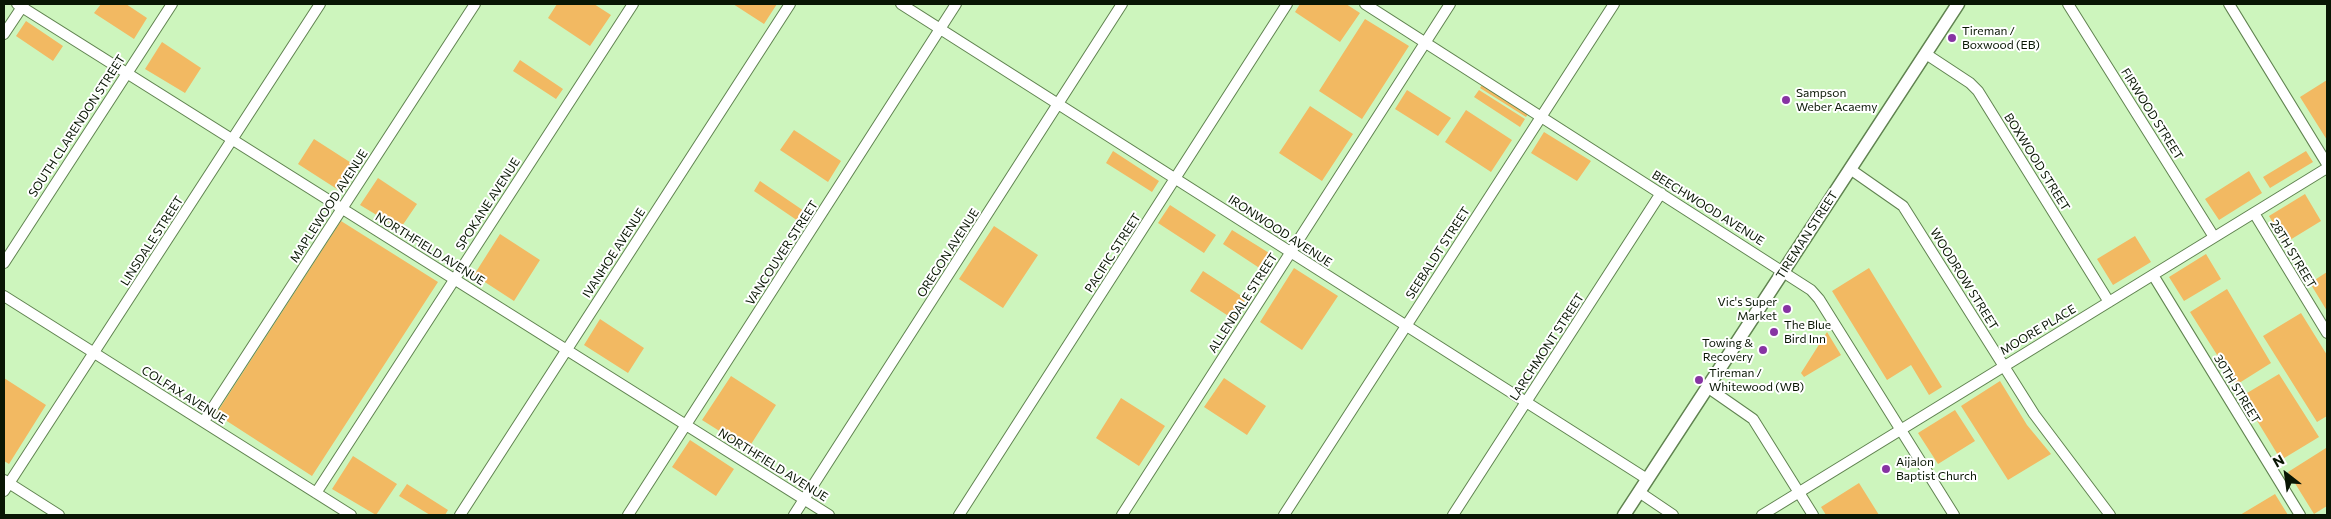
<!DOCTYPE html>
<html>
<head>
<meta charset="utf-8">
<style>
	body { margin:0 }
	#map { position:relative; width:2331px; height:519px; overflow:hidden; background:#cdf5bd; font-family:Commissioner,sans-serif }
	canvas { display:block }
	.frame { position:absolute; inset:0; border:5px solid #091604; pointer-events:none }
	.north { position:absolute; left:2261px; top:449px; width:50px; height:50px; -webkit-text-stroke:4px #fff; paint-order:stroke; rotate:330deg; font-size:14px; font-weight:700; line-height:20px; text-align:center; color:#091604 }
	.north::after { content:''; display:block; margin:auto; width:18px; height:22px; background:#091604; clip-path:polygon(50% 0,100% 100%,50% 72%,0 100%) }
</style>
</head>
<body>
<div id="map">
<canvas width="2331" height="519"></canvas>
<div class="frame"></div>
<div class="north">N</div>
</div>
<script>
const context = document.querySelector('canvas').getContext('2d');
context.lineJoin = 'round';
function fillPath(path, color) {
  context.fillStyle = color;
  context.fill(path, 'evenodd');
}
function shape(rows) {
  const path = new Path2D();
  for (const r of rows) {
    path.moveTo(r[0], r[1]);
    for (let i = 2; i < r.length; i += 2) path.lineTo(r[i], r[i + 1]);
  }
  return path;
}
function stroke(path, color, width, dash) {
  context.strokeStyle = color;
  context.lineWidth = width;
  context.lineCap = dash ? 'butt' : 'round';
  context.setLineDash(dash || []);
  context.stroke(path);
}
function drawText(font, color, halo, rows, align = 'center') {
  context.font = font + ' Commissioner,sans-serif';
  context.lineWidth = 4;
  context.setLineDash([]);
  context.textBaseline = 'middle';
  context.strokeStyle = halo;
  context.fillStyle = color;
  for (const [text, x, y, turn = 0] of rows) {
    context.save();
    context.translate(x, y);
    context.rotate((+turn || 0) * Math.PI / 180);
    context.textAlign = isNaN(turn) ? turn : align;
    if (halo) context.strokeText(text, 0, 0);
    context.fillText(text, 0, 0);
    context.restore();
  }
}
fillPath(shape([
	[101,4,126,4,147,18,134,39,94,13],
	[557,4,594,4,611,15,590,46,548,18],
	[733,4,777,4,764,24],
	[1300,4,1346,4,1360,13,1340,42,1295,12],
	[1365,19,1409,46,1362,119,1319,91],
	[26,21,63,46,53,61,16,36],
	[162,42,201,68,185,93,145,69],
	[520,60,563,89,556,99,513,71],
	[2327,80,2327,140,2300,97],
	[1482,85,1528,114,1526,117,1480,88],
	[1407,90,1451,118,1438,136,1395,109],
	[1479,90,1525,119,1520,127,1474,97],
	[1310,106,1353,134,1322,181,1279,153],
	[1466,110,1512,140,1491,172,1445,142],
	[794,130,841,161,828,182,780,150],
	[1544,132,1591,161,1577,181,1531,153],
	[314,139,356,166,340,191,298,164],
	[1113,151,1159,181,1152,192,1106,163],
	[2306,151,2313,162,2270,188,2263,177],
	[2249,171,2262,193,2219,220,2205,199],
	[378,178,417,204,400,229,360,205],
	[760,181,807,213,801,223,754,191],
	[2305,194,2321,221,2285,243,2269,216],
	[1170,205,1216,235,1204,253,1158,223],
	[341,221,438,282,312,476,216,414],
	[994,226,1038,255,1003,308,959,279],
	[1232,230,1274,256,1264,271,1223,244],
	[500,234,540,260,514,301,474,275],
	[2135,236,2151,262,2113,285,2097,259],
	[2206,254,2221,279,2184,301,2169,277],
	[1294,268,1338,296,1302,350,1260,322],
	[1869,268,1942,387,1929,395,1911,365,1887,380,1832,291],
	[1203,271,1246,299,1233,319,1190,291],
	[2327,272,2327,311,2310,283],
	[2227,289,2271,363,2236,385,2190,312],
	[2301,313,2327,355,2327,416,2317,422,2263,336],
	[600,319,644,348,628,373,584,345],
	[1827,332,1841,355,1804,377,1801,373],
	[2279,374,2319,437,2281,460,2242,396],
	[731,376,776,405,748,449,702,420],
	[4,378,46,405,9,464,4,461],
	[1224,378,1266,406,1247,435,1204,407],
	[2000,381,2027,425,2051,454,2008,480,1961,406],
	[1121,398,1165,426,1139,466,1096,438],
	[1955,410,1975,441,1938,464,1918,433],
	[690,440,734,469,716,496,672,467],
	[2326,448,2327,506,2314,514,2288,472],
	[353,456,397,484,376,515,332,489],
	[1859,483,1879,515,1826,515,1821,507],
	[407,484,448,510,445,515,430,515,399,496],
	[2275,494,2288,515,2240,515]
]), '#f2b962');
const minor = shape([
	[17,4,829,515],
	[901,4,1647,479],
	[1365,4,1811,290,1819,299,1954,515],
	[2068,4,2214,237],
	[2229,4,2327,164],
	[4,34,24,4],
	[1926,54,1970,83,1978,91,2109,302],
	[1850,169,1903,206,2034,414,2110,515],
	[2254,213,2327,333],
	[4,263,172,4],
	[2153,275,2300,515],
	[4,296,351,515],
	[1707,387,1753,419,1813,515],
	[204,421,475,4],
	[4,480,59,515],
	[4,491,320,4],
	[1639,492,1673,515],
	[316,493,633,4],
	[460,515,790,4],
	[628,515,956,4],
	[794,515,1122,4],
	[959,515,1287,4],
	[1122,515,1450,4],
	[1284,515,1614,4],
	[1453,515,1661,193],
	[1762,515,2327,168]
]);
const tertiary = shape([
	[1624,515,1958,4]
]);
stroke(minor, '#608350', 12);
stroke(tertiary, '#608350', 15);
stroke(minor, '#fff', 10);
stroke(tertiary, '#fff', 12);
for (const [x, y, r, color] of [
	[1952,38,5,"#8734a3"],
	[1786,100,5,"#8734a3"],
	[1787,309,5,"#8734a3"],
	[1774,332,5,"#8734a3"],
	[1763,350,5,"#8734a3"],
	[1699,380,5,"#8734a3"],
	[1886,469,5,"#8734a3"]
]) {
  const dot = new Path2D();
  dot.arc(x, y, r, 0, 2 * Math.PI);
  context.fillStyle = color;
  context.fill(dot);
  stroke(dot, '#fff', 2);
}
drawText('12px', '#091604', '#fff', [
	["Tireman /",1962,31],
	["Boxwood (EB)",1962,45],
	["Sampson",1796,93],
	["Weber Acaemy",1796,107],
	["Vic's Super",1777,302,"right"],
	["Market",1777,316,"right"],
	["The Blue",1784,325],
	["Bird Inn",1784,339],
	["Towing &",1753,343,"right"],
	["Recovery",1753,357,"right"],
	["Tireman /",1709,373],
	["Whitewood (WB)",1709,387],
	["Aijalon",1896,462],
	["Baptist Church",1896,476]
], 'left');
drawText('12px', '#091604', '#fff', [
	["FIRWOOD STREET",2152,114,58],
	["SOUTH CLARENDON STREET",77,126,-57],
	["BOXWOOD STREET",2037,162,58],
	["SPOKANE AVENUE",488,204,-57],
	["MAPLEWOOD AVENUE",329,206,-57],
	["BEECHWOOD AVENUE",1708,208,32],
	["IRONWOOD AVENUE",1280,231,33],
	["TIREMAN STREET",1807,235,-57],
	["LINSDALE STREET",152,241,-57],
	["NORTHFIELD AVENUE",430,249,32],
	["IVANHOE AVENUE",614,253,-57],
	["VANCOUVER STREET",782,253,-57],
	["OREGON AVENUE",948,253,-57],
	["PACIFIC STREET",1113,253,-57],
	["SEEBALDT STREET",1438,253,-57],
	["28TH STREET",2293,254,59],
	["WOODROW STREET",1964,279,58],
	["ALLENDALE STREET",1243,303,-57],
	["MOORE PLACE",2038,330,-31],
	["LARCHMONT STREET",1547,347,-57],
	["30TH STREET",2237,389,59],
	["COLFAX AVENUE",184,395,32],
	["NORTHFIELD AVENUE",773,465,32]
]);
</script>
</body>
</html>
